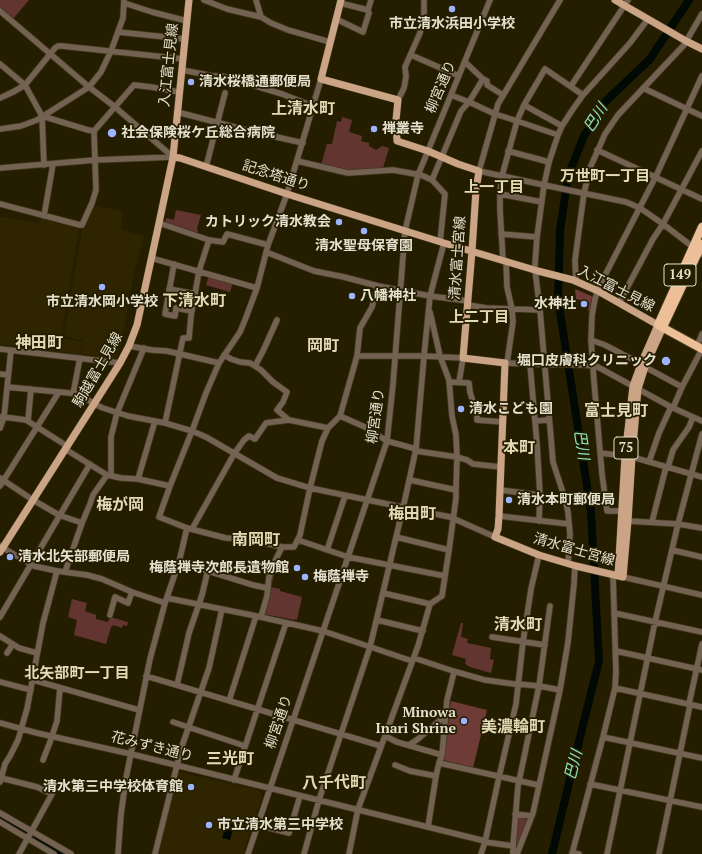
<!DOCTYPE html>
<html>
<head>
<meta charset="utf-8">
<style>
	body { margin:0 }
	canvas { display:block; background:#251d00 }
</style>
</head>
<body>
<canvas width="702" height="854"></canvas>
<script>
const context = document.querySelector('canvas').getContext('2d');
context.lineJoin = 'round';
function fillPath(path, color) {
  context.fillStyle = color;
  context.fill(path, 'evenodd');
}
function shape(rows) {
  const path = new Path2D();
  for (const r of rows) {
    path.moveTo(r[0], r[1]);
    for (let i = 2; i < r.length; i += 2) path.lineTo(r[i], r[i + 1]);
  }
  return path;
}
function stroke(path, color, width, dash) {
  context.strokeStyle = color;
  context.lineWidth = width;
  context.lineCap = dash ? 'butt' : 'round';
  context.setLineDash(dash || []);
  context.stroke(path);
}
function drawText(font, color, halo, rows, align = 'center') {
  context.font = font + ' "PT Serif","Noto Sans JP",serif';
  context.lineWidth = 3.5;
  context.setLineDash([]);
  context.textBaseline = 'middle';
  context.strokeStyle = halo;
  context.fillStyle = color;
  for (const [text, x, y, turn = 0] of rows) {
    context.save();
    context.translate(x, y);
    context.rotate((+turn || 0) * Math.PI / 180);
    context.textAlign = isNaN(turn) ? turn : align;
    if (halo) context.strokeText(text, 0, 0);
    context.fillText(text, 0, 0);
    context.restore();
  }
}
fillPath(shape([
	[94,206,122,211,121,230,144,236,134,273,121,344,116,359,81,354,83,340,64,336,82,230],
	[0,217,37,223,41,219,79,229,61,338,82,342,80,354,0,344],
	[177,772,259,790,262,796,243,854,158,854]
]), '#2e2500');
fillPath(shape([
	[0,0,29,0,13,19,0,7],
	[342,117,352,120,349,132,362,136,361,141,369,143,369,146,376,150,382,146,389,148,383,168,350,171,321,165,327,144,332,144,337,121,341,122],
	[176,210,201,215,197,229,198,230,197,234,166,224,165,222,166,218,174,220],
	[209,276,233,282,230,292,206,285],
	[271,574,274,575,271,587,280,589,280,591,302,597,297,620,295,619,295,620,263,614],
	[72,599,87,603,85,611,96,615,96,619,108,622,110,617,128,622,127,626,123,625,122,628,113,625,112,627,111,627,106,644,74,635,77,620,68,617],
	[461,623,463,623,461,637,468,639,467,643,491,648,490,659,494,660,491,673,470,667,465,664,466,659,452,655],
	[517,816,530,817,519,845,514,845]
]), '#623530');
fillPath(shape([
	[575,289,594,297,591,312,588,311,589,302,576,299],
	[451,701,487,710,473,768,443,760]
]), '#6f3b36');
fillPath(shape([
	[226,823,234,825,230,840,222,838]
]), '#000904');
stroke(shape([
	[0,818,62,854],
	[552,854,582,729,599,661,591,512,558,299,560,231,568,176,584,136,605,102,650,59,689,0]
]), '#000904', 8);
const minor = shape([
	[204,0,227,9,261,17],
	[256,0,259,10,261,17,271,23,288,30,330,42],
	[560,0,498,104,479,171,544,185,626,202,640,208,663,224,702,254],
	[124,3,152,12,187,21],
	[340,3,368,10,371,0],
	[0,11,89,87,115,107,173,157],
	[336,19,363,32,369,13],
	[118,32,185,39],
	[411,55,459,76],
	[465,62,483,79,487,81,487,85,503,95],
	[0,64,25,85,42,116,44,165],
	[182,70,213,76,222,76,282,94,313,106],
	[321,79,287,194,268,245,257,288,245,320,240,332,219,363,206,393,192,431,170,486,159,517,187,528,226,538,246,539,282,547,294,547,300,535,310,488,322,441,328,428,340,416,357,356,424,356,463,358,459,382],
	[571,86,628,0],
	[643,88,702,116],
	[451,95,469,102,495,114,517,121,558,135],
	[0,98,13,92,25,85,55,48,58,46,62,46,183,59],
	[398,100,404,88,406,77,405,67,420,33,424,14,424,0],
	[524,105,562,126],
	[177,112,250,131,303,143],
	[42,116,88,130,94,131],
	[0,129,21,126,37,120,89,87,101,72,111,51,123,18,124,0],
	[597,150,702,199],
	[508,151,549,162],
	[297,161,348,173,393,170,421,175,432,180],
	[206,167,225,93],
	[0,168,95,160,173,157],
	[500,194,542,202],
	[0,204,80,225,82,225,92,203,96,190,94,131,134,85,151,87,179,92],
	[44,216,53,164],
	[159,223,209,240],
	[501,234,537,237],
	[440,242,445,194,432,180,461,111,469,102,483,79],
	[266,252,314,271,344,277,378,286,430,296,468,301],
	[151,258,257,288],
	[503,260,500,210,500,192,502,176,517,121,524,105,545,69,583,95],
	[506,261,507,287,512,309,513,322,507,363],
	[174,264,165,314,175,316,176,308,192,311],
	[576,281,575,260,584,193,590,168,605,134,618,115,684,45,702,14],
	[169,289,195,294],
	[619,303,653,239,663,224,702,151],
	[468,305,486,308,540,310],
	[591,340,605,345,641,364],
	[129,346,152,350,167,351,219,363],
	[697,346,702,334],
	[0,349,120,363],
	[224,355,231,359,240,362,250,363,255,366,261,370,273,382,287,392,283,402,277,410,289,420],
	[357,356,360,328,372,307,378,286],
	[505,363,530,364,583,365,596,366,671,407,702,421],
	[530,364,537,444,540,495,539,521],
	[255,366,263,351,277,320],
	[645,367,682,387],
	[0,374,8,375],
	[449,382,469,383,470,392,473,402,477,409,477,420,503,422],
	[7,387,80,394,94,404,103,408,128,416,165,423,192,431,206,437,277,478,310,488,450,517,495,537],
	[73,394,80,358],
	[673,408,682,387,702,349],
	[340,416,365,427,387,441,416,449],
	[1,417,12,418,26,420,67,446],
	[28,421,31,389],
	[535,421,549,420],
	[165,423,183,338,189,338,191,316,195,294,199,271,209,240,223,242,227,234,268,245],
	[0,428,4,417,11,350],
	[65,449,107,475,121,478,138,479,170,486],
	[416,451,457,457,467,460,473,464,501,467],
	[600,453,625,456],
	[632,457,702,477],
	[649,462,659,433,671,407],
	[668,467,673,450,689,427,693,417],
	[111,476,111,437,117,413,144,348],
	[0,478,33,500,59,515,82,523],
	[138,479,155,421],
	[410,480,456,490],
	[0,486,59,392],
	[500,490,540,495],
	[622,511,607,511,602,474,594,381,591,340,592,315,595,299,600,285,656,176,702,76],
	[499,516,569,524],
	[628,521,678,524,702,528],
	[652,522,666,467],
	[192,529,234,454,244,440,249,436,255,439,266,423,273,422,289,420,328,428],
	[396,537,449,550],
	[298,540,348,557,445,576],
	[0,546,34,566,57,571,87,575,102,579,132,592,165,603],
	[327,550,345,496],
	[672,550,702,557],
	[179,562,253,585,267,588],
	[568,564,570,534,568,512,565,499,553,462,540,310,535,270,535,264,537,237,544,185,549,162,558,135,562,126,573,109,583,95,630,43,648,19],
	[65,572,82,523,90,504,93,495,107,475],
	[623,577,702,595],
	[383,593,430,604],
	[167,598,256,616,323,631,412,661],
	[614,613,702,632],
	[110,615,115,597,128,603,132,592],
	[0,617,90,464],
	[261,617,267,596,269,577,275,561,282,547],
	[377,620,423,631],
	[0,636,19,648,37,653],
	[492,637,545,645],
	[616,651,702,670],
	[7,653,13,644],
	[414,658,453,671,485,680,514,684,518,684,539,686,560,690],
	[146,676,381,746],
	[33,680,139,710],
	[0,682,31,690],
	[177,685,189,633,202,595,208,570],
	[615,688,702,707],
	[229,701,256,616],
	[689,704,702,644],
	[173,722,245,746],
	[0,723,37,733,131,754,485,841],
	[385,736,397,742,442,755,439,763,538,785],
	[603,737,702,758],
	[409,745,418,739,445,716],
	[442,755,447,700,454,672],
	[43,760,50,742,57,721,60,688],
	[395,765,410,771,436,776],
	[1,778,37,787,52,794,19,854],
	[234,780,286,623],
	[0,782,5,764,10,756,18,740,27,709,43,623,57,571],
	[590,784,702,807],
	[0,813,71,854],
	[515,814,532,816],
	[0,822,54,854],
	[258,825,289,833,300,796],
	[428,827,436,776,439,763],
	[485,842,513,846],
	[572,853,579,854],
	[118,854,121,814,126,778,150,659,165,603,179,562,187,528],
	[155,854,181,749,209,668,222,609],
	[248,854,387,441,393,384,405,231,418,175,490,0],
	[304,854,319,800,370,647,403,508,416,449,424,356,430,296,444,243],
	[349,854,358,809,385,736,418,646,430,604,442,596,449,550,456,498,456,490,457,457,456,435,452,416,449,380,440,356,430,312],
	[481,854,485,842,499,777,516,704,523,642,531,589,539,555],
	[513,854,513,846,518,786,539,686,550,606],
	[517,854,533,813,560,690,568,642,574,584,575,565],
	[572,854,603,737,615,688,616,672,613,575],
	[607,854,655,622,678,524,702,434],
	[659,854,690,705]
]);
const major = shape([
	[341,0,321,79,398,100,396,120,397,141,428,151,458,164,479,171,476,190,472,251,463,358,505,363,499,516,498,529,495,537,539,555,576,566,623,577,628,521,632,457,638,389,645,367,663,327],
	[615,0,686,41,702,49],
	[173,157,180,158,287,194,444,243,538,271,573,280,598,291,658,325,641,364,633,386,625,456,618,576],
	[0,552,120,363,129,346,137,325,159,223,173,157,189,0]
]);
const highway = shape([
	[702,227,658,325,702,349],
	[663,327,702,244]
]);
stroke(minor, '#40381d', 7);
stroke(major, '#40381d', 8);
stroke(highway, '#40381d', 10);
stroke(minor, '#736152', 5.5);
stroke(major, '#cba485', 7);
stroke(highway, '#edbf99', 8);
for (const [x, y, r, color] of [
	[452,9,4,"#9cb4fd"],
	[191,82,4,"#9cb4fd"],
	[374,129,4,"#9cb4fd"],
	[112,133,5,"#9cb4fd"],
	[339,222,4,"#9cb4fd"],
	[364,231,4,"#9cb4fd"],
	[102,287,4,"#9cb4fd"],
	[352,296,4,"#9cb4fd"],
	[584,304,4,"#9cb4fd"],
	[666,361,5,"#9cb4fd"],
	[461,409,4,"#9cb4fd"],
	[509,500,4,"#9cb4fd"],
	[10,557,4,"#9cb4fd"],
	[297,568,4,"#9cb4fd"],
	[305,577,4,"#9cb4fd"],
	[464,721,4,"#9cb4fd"],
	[191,787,4,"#9cb4fd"],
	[209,825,4,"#9cb4fd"]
]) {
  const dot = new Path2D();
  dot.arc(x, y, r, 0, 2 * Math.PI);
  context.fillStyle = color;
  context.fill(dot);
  stroke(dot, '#251d00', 1.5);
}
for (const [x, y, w] of [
	[680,275,32],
	[626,448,24]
]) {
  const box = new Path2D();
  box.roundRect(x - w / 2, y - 11, w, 22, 3);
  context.fillStyle = '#251d00';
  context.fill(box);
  stroke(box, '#e4e0ce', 1);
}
drawText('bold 13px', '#e4e0ce', null, [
	["149",680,275],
	["75",626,448]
]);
drawText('bold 14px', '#e4e0ce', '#251d00', [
	["市立清水浜田小学校",452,24,"center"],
	["清水桜橋通郵便局",199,82],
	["禅叢寺",382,129],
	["社会保険桜ケ丘総合病院",121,133],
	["カトリック清水教会",331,222,"right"],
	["清水聖母保育園",364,246,"center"],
	["八幡神社",360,296],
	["市立清水岡小学校",102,302,"center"],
	["水神社",576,304,"right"],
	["堀口皮膚科クリニック",657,361,"right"],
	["清水こども園",469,409],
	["清水本町郵便局",517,500],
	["清水北矢部郵便局",18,557],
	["梅蔭禅寺次郎長遺物館",289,568,"right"],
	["梅蔭禅寺",313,577],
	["Minowa",456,713,"right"],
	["Inari Shrine",456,729,"right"],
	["清水第三中学校体育館",183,787,"right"],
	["市立清水第三中学校",217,825]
], 'left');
drawText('14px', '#e4e0ce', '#251d00', [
	["入江富士見線",169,65,-84],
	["柳宮通り",441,87,-67],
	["記念塔通り",276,176,18],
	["清水富士宮線",458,258,-86],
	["入江富士見線",616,289,27],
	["駒越富士見線",98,370,-60],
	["柳宮通り",376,416,-82],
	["清水富士宮線",574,550,16],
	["柳宮通り",279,722,-71],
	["花みずき通り",152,747,14]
]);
drawText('italic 15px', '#8ae5bf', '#251d00', [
	["巴川",596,118,-57],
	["巴川",581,445,81],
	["巴川",574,765,-76]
]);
drawText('bold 15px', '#e3dab6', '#251d00', [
	["万世町一丁目",605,177],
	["上一丁目",494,188],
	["上二丁目",479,318],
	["北矢部町一丁目",77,674]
]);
drawText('bold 16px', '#e3dab6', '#251d00', [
	["上清水町",303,109],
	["下清水町",194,301],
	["神田町",39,343],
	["岡町",323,346],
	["富士見町",616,411],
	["本町",519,448],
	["梅が岡",120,505],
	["梅田町",412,514],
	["南岡町",256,540],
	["清水町",518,625],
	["美濃輪町",513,727],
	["三光町",230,759],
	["八千代町",334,783]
]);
</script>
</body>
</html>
